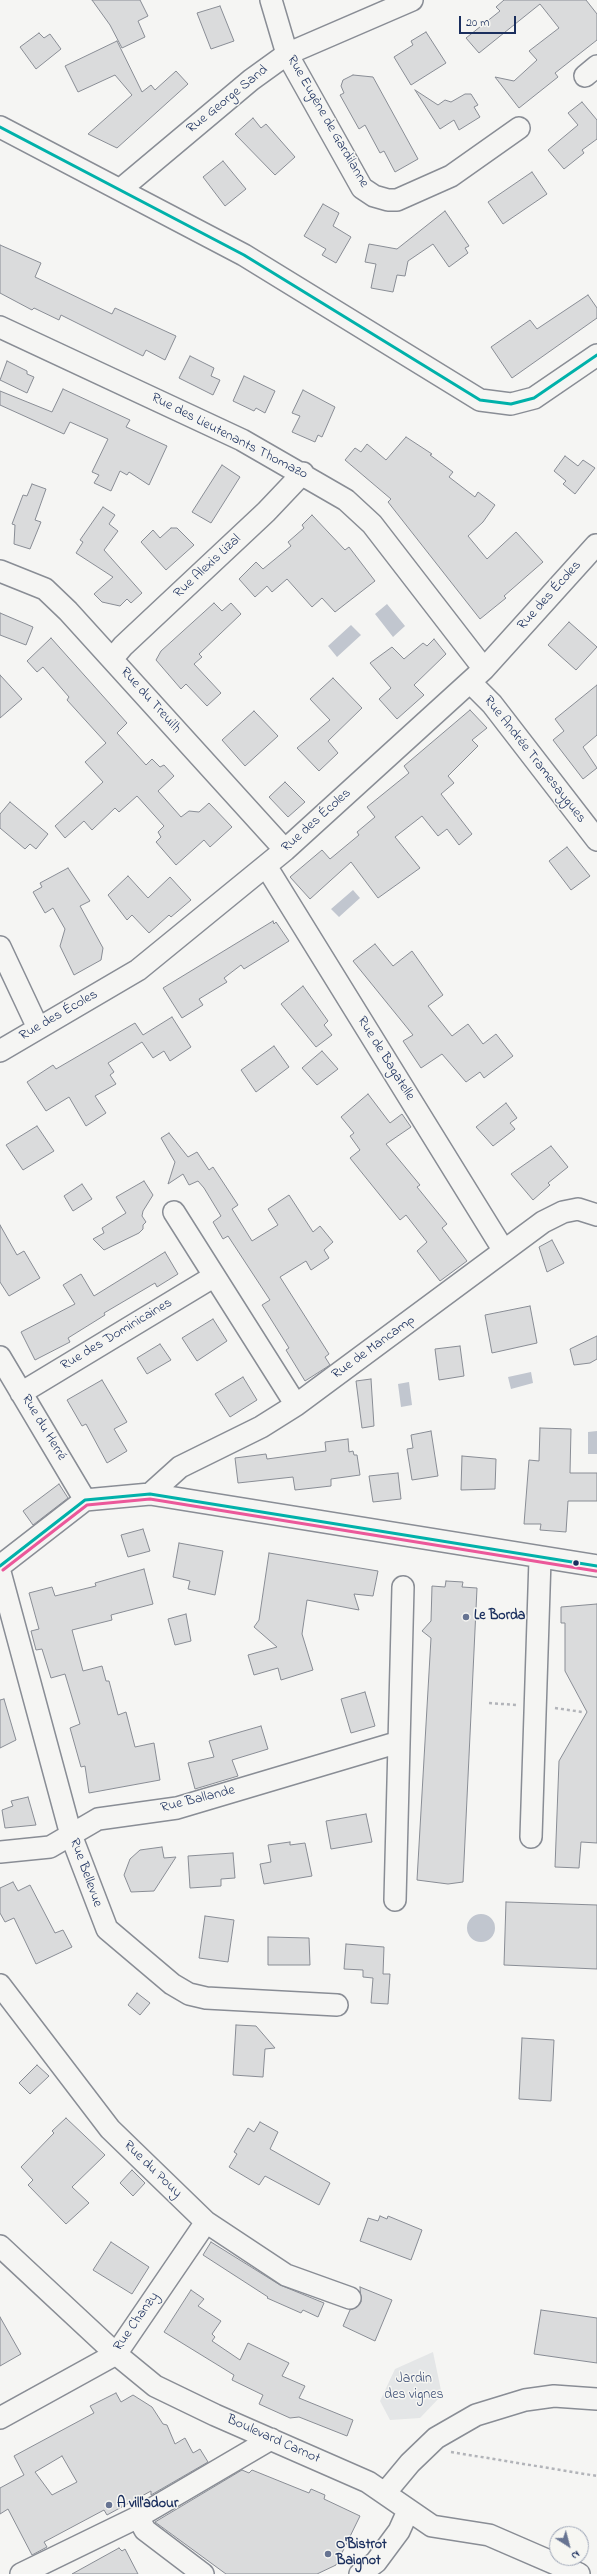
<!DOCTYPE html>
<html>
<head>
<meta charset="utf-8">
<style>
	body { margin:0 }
	#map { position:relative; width:597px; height:2574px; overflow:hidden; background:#f5f5f3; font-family:"Indie Flower",sans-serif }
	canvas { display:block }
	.north { position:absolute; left:549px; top:2526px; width:40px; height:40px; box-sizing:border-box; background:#f6f6f2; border:1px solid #9ea6b7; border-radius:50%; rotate:144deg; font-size:11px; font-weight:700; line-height:16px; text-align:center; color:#1b2f5e }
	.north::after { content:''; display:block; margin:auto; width:14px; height:18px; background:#677492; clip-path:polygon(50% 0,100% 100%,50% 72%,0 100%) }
	.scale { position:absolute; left:459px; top:16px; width:57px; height:18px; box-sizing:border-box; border:2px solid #1b2f5e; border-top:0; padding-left:5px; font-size:12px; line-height:14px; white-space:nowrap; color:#1b2f5e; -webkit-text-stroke:3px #f6f6f2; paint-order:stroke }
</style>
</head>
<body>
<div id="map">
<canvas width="597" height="2574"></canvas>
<div class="north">N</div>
<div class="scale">20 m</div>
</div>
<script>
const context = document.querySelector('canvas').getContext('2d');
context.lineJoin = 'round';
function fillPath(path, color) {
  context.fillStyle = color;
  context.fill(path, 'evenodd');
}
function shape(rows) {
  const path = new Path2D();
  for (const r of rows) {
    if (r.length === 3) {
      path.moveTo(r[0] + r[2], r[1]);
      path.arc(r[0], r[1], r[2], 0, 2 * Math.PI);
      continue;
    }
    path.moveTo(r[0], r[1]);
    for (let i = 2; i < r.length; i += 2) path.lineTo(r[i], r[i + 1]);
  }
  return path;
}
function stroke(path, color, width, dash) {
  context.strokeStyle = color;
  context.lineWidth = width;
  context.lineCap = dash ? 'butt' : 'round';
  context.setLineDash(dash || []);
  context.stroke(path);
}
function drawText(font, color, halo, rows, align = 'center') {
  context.font = font + ' "Indie Flower",sans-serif';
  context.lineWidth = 3;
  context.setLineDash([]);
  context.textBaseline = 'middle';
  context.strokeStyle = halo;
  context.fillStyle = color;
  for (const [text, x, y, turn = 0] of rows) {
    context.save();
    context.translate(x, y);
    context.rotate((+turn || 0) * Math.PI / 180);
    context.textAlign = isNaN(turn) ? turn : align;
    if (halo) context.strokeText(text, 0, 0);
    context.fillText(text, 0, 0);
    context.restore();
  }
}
fillPath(shape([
	[433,2352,442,2395,420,2418,390,2420,380,2401,395,2369]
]), '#e4e6e7');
fillPath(shape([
	[387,604,405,626,393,637,375,614],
	[351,625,361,635,337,657,328,646],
	[353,890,360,898,339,917,331,909],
	[531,1372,533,1383,511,1389,508,1377],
	[409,1382,412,1405,401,1407,398,1384],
	[597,1431,597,1454,588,1454,588,1432],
	[481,1928,14]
]), '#c1c6cf');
const building = shape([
	[92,0,140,0,148,16,138,21,145,37,122,48,110,25,92,0],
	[504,0,586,0,597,14,597,40,555,73,558,77,519,108,495,77,514,81,537,60,529,51,559,28,540,4,479,53,466,38,500,11,496,7,504,0],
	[220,6,234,41,211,49,197,13,220,6],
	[426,32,446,63,411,85,394,57,413,45,411,41,426,32],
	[39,33,44,38,50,34,61,49,36,69,20,47,39,33],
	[117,41,142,92,151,85,155,90,176,71,188,84,117,148,88,134,132,95,115,75,78,92,65,66,117,41],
	[353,75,373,77,418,159,395,172,384,151,380,153,365,125,359,129,340,95,344,93,341,86,343,80,353,75],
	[415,90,438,105,445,100,451,102,465,94,471,94,478,105,474,107,480,117,459,130,454,120,440,129,415,90],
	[582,102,597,120,597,139,582,150,584,153,564,169,548,150,578,125,568,113,582,102],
	[253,118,261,128,266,124,295,157,275,175,235,134,253,118],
	[223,161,246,189,225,206,203,177,223,161],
	[532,172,547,194,503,224,488,202,532,172],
	[323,204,339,213,333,226,351,237,336,263,322,255,326,249,304,236,323,204],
	[445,211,469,246,465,248,468,253,449,267,433,244,408,261,405,276,397,275,393,292,371,288,376,264,365,262,369,244,397,249,445,211],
	[0,245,41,263,35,277,112,314,115,308,176,336,165,360,146,350,143,356,61,315,59,320,34,308,32,310,0,293,0,245],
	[588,295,597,308,597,318,512,378,491,347,530,320,537,329,588,295],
	[190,356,214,368,211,376,220,380,213,395,179,378,190,356],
	[7,361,27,371,27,374,34,377,27,393,0,380,7,361],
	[244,376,275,391,265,413,256,408,254,411,233,401,244,376],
	[63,389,130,420,126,427,167,446,149,485,129,472,127,475,120,471,111,491,94,483,99,475,92,472,108,439,70,422,64,434,0,405,0,391,52,412,63,389],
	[303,390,335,407,322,437,318,435,315,442,292,432,300,416,292,413,303,390],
	[406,437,432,454,430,455,453,472,449,477,475,497,478,492,495,505,483,522,468,536,487,559,516,532,543,562,504,596,506,598,480,619,388,502,391,499,345,460,355,448,361,452,367,444,386,460,406,437],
	[565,456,578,466,583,460,595,468,575,494,563,484,566,481,554,471,565,456],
	[222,465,240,477,211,523,192,512,222,465],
	[32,484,46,489,35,520,41,522,30,549,14,544,15,525,12,524,23,495,27,496,32,484],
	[103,507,115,515,109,524,118,531,104,550,142,593,131,603,127,599,120,606,102,602,94,594,113,577,76,553,83,542,80,540,103,507],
	[312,515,345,550,349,547,375,581,335,612,322,598,312,607,287,579,272,592,267,586,255,597,239,579,256,562,263,569,291,546,288,542,304,528,302,525,312,515],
	[171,528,177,528,194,545,166,570,141,542,153,530,160,538,171,528],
	[214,603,222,611,231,603,241,614,199,654,202,657,194,664,221,693,207,706,186,684,181,689,156,660,161,651,214,603],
	[0,613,33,627,26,645,0,635,0,613],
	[569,622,597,647,576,670,548,645,569,622],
	[51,638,127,723,117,733,146,765,152,759,160,767,164,765,174,776,158,791,181,817,189,811,199,812,209,803,232,827,210,847,204,840,176,865,156,842,161,837,158,832,164,826,137,796,119,812,115,808,92,830,84,821,65,838,55,826,103,782,85,762,106,743,67,700,69,697,43,667,37,672,27,661,51,638],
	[434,639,446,654,414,685,424,695,397,719,379,699,391,688,370,663,392,647,404,659,423,643,427,646,434,639],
	[0,675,22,699,0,718,0,675],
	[333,678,362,708,328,741,338,753,319,771,297,748,330,720,310,699,333,678],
	[597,685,597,735,583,747,597,768,583,779,553,740,564,731,555,719,597,685],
	[470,710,487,728,472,740,478,746,448,776,454,783,441,794,472,834,459,845,447,829,438,836,422,816,395,837,420,868,378,898,351,862,310,899,290,877,322,850,330,859,359,835,357,832,375,817,367,807,409,773,404,766,470,710],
	[254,711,278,736,245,766,222,740,254,711],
	[285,782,305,802,288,817,269,797,285,782],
	[10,802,48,834,36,849,30,844,25,849,0,828,0,814,10,802],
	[567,847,590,876,571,890,549,861,567,847],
	[68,868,90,901,80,906,103,948,101,960,74,975,60,946,65,929,53,908,45,913,33,892,42,887,40,883,68,868],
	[128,876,148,898,170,877,191,900,171,917,169,915,149,933,132,915,127,920,108,895,128,876],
	[273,921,274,924,276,922,289,941,244,969,241,965,224,978,227,982,199,999,203,1005,182,1018,163,988,273,921],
	[375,944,393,966,412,951,443,995,428,1006,452,1036,468,1024,483,1044,496,1034,513,1056,484,1078,480,1072,466,1082,442,1054,421,1068,403,1041,413,1035,353,961,375,944],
	[303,986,328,1021,324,1025,332,1035,316,1047,281,1004,303,986],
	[172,1017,191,1047,170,1061,164,1051,153,1058,142,1042,108,1063,114,1072,110,1075,116,1084,95,1096,106,1113,86,1126,69,1097,46,1111,27,1082,53,1065,56,1069,135,1023,143,1035,172,1017],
	[274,1046,289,1067,256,1092,241,1070,274,1046],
	[322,1051,338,1069,317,1085,302,1068,322,1051],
	[368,1094,390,1123,402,1114,411,1127,386,1144,420,1185,417,1187,447,1224,442,1228,467,1261,440,1281,417,1251,427,1242,406,1215,400,1220,350,1158,360,1150,350,1136,354,1133,341,1117,368,1094],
	[506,1103,517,1118,510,1123,515,1129,493,1146,476,1127,506,1103],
	[37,1126,54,1151,23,1170,6,1145,37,1126],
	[169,1133,188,1157,197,1152,209,1170,213,1167,238,1205,232,1209,252,1241,278,1225,268,1209,289,1195,313,1232,320,1226,333,1242,324,1250,329,1258,311,1270,306,1261,280,1277,329,1354,325,1357,330,1365,305,1381,286,1350,289,1348,262,1305,270,1300,228,1236,223,1239,213,1222,221,1216,204,1188,198,1181,189,1185,183,1174,168,1184,175,1162,161,1138,169,1133],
	[551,1146,568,1167,548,1183,550,1185,533,1200,511,1174,551,1146],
	[144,1181,153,1195,143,1211,142,1216,146,1222,143,1225,143,1229,139,1233,104,1250,93,1239,104,1233,102,1228,126,1213,116,1197,144,1181],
	[82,1184,92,1199,73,1211,64,1196,82,1184],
	[0,1225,17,1255,24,1251,40,1278,9,1296,0,1282,0,1225],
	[552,1240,564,1263,547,1272,539,1247,552,1240],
	[165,1252,178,1274,157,1287,155,1283,104,1313,105,1315,68,1338,70,1342,35,1360,21,1332,75,1304,63,1285,81,1274,94,1296,165,1252],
	[530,1306,537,1343,492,1353,485,1315,530,1306],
	[213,1319,227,1341,197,1361,182,1338,213,1319],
	[597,1336,597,1359,590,1363,574,1365,570,1349,597,1336],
	[160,1344,171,1360,147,1374,137,1358,160,1344],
	[460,1346,464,1376,439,1380,435,1349,460,1346],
	[243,1377,257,1400,230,1417,215,1394,243,1377],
	[371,1379,374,1426,362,1428,356,1381,371,1379],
	[102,1380,127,1422,114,1429,127,1451,107,1463,86,1424,82,1426,67,1400,102,1380],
	[540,1428,571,1429,570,1473,597,1473,597,1501,568,1501,566,1532,540,1530,541,1524,524,1524,529,1460,539,1461,540,1428],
	[431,1431,438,1476,412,1480,407,1449,413,1448,411,1435,431,1431],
	[348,1439,349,1452,353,1451,354,1455,357,1455,360,1475,331,1479,331,1486,295,1490,293,1477,238,1483,235,1458,266,1454,267,1459,326,1451,325,1442,348,1439],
	[462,1456,496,1459,495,1489,461,1490,462,1456],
	[398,1473,401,1499,373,1502,369,1476,398,1473],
	[59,1484,68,1498,33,1525,23,1511,59,1484],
	[143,1529,150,1551,128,1557,121,1535,143,1529],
	[179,1543,223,1551,215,1595,188,1589,190,1581,173,1577,179,1543],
	[269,1553,378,1571,373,1596,354,1594,359,1610,307,1600,302,1634,313,1670,281,1680,278,1668,254,1675,248,1655,277,1647,254,1627,259,1620,269,1553],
	[144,1569,153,1604,111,1615,112,1620,72,1630,83,1671,102,1666,106,1681,109,1681,118,1715,126,1712,135,1747,154,1743,160,1780,89,1793,85,1766,81,1767,70,1728,80,1724,65,1674,51,1678,42,1649,36,1650,31,1631,39,1629,29,1593,52,1587,55,1596,96,1586,95,1583,144,1569],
	[446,1581,463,1582,462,1587,477,1588,463,1882,448,1884,417,1880,431,1638,422,1631,431,1621,432,1586,445,1587,446,1581],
	[597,1604,597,1843,581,1842,579,1868,555,1867,559,1761,587,1712,565,1671,565,1623,561,1623,561,1607,597,1604],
	[186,1614,191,1641,175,1645,168,1619,186,1614],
	[365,1692,375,1726,351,1733,341,1699,365,1692],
	[4,1699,16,1740,0,1748,0,1700,4,1699],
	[261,1726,268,1749,232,1760,238,1776,195,1789,188,1763,214,1757,209,1741,261,1726],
	[28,1797,36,1825,5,1828,2,1810,13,1806,11,1801,28,1797],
	[366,1814,372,1842,331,1849,326,1821,366,1814],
	[290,1842,290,1845,305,1843,312,1876,264,1884,260,1864,271,1862,268,1845,290,1842],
	[162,1847,164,1858,176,1857,154,1891,131,1892,124,1875,130,1859,140,1850,162,1847],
	[233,1853,235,1878,221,1879,221,1886,190,1888,188,1856,233,1853],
	[13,1882,18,1891,30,1885,55,1933,63,1930,72,1947,36,1964,14,1918,5,1922,0,1913,0,1888,13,1882],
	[506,1902,597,1905,597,1969,504,1965,506,1902],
	[205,1916,234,1920,228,1962,199,1958,205,1916],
	[268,1937,309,1938,310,1965,268,1965,268,1937],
	[346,1944,384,1947,383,1974,390,1974,388,2004,371,2003,373,1978,363,1977,363,1970,344,1969,346,1944],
	[137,1993,150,2003,140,2015,128,2005,137,1993],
	[236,2025,256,2026,275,2048,265,2049,263,2077,233,2075,236,2025],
	[522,2038,554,2040,551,2101,519,2099,522,2038],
	[37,2065,49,2076,30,2094,19,2083,37,2065],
	[66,2118,105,2155,72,2187,89,2203,66,2224,28,2185,33,2180,21,2167,54,2133,52,2131,66,2118],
	[260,2122,278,2132,270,2149,330,2183,319,2205,265,2176,259,2185,229,2167,237,2154,234,2152,248,2128,254,2132,260,2122],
	[132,2170,145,2183,133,2196,120,2183,132,2170],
	[380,2216,387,2219,388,2216,422,2230,411,2260,360,2241,368,2218,378,2221,380,2216],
	[111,2242,149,2267,132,2294,93,2270,111,2242],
	[211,2242,280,2285,324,2303,318,2317,303,2310,301,2313,267,2298,268,2297,203,2255,211,2242],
	[360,2287,392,2300,375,2341,343,2326,350,2310,357,2307,361,2302,360,2287],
	[191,2290,204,2299,198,2306,221,2321,212,2334,215,2337,212,2341,240,2360,248,2343,289,2363,282,2376,305,2386,299,2398,353,2420,347,2436,299,2417,290,2418,259,2404,263,2395,232,2380,234,2375,164,2332,191,2290],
	[541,2310,597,2318,597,2363,534,2354,541,2310],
	[0,2317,21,2354,0,2366,0,2317],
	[116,2393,121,2402,133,2395,152,2407,163,2424,167,2425,175,2444,185,2438,193,2453,200,2449,208,2462,151,2495,151,2491,107,2515,104,2510,44,2542,47,2547,32,2555,8,2509,0,2514,0,2488,24,2475,14,2456,94,2413,90,2406,116,2393],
	[62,2456,77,2482,52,2495,35,2472,62,2456],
	[242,2470,249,2473,252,2470,309,2493,311,2489,325,2495,324,2499,360,2516,336,2565,317,2574,226,2574,155,2522,242,2470],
	[119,2548,122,2551,125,2549,138,2574,72,2574,119,2548]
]);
fillPath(building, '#dadbdc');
stroke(building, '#898d95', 1);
const minor = shape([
	[271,0,287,54,362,188,374,196,388,200,397,200,451,176,519,128],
	[585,76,597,66],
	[0,127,244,255,480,400,511,404,534,398,597,355],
	[121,189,251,80,287,54,412,0],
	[0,327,242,440,346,500,372,524,484,669],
	[0,571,45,589,68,611,285,850],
	[112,659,123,646,266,512,303,473],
	[470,682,492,704,597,840],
	[266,866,504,1251],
	[0,947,38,1028],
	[0,1051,138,970,285,850,484,669,596,545],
	[174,1212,296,1405],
	[0,1357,85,1500],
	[21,1393,213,1277],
	[150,1494,180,1467,261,1427,296,1405,543,1222,563,1212,578,1209,597,1215],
	[0,1566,85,1500,150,1494,597,1566],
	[0,1572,71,1835,107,1929,172,1984,189,1994,206,1998,337,2005],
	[531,1837,540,1559],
	[0,1852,50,1847,98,1819,177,1808,399,1742],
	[395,1900,403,1587],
	[0,1985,110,2129,206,2222,286,2275,350,2298],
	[0,2246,116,2354,155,2386,215,2415,368,2482,432,2526,489,2535,579,2574],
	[0,2418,116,2354,206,2222],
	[385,2493,410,2463,436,2438,476,2415,525,2400,554,2396,597,2399],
	[138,2517,145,2530,203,2574],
	[21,2574,138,2517,271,2439],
	[360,2574,376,2562,399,2531,408,2511]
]);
stroke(minor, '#898d95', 24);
stroke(shape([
	[489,1703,516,1705],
	[555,1708,582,1712],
	[451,2452,597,2476]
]), '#b2b4b9', 2.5, [3, 3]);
stroke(minor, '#f5f5f3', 21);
stroke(shape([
	[0,127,244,255,480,400,511,404,534,398,597,355],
	[0,1566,85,1500,150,1494,597,1566]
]), '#00b1aa', 3);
stroke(shape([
	[3,1570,87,1505,150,1499,596,1571]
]), '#eb589a', 3);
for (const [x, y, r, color] of [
	[576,1563,3.5,"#1b2f5e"],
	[466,1617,4,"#677492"],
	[109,2505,4,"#677492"],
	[328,2554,4,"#677492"]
]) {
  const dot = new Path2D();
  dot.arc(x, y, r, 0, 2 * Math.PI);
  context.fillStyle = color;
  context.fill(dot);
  stroke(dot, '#f6f6f2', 1.5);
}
drawText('14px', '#1b2f5e', '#f6f6f2', [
	["Rue George Sand",228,100,-39],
	["Rue Eugène de Gardilanne",327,122,60],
	["Rue des Lieutenants Thomazo",229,437,27],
	["Rue Alexis Lizal",208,567,-43],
	["Rue des Écoles",550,596,-48],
	["Rue du Treuilh",150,701,48],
	["Rue Andrée Tramesaygues",534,760,52],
	["Rue des Écoles",317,821,-42],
	["Rue des Écoles",59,1016,-30],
	["Rue de Bagatelle",385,1059,58],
	["Rue des Dominicaines",117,1335,-31],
	["Rue de Mancamp",374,1348,-36],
	["Rue du Herré",43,1428,59],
	["Rue Ballande",198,1800,-14],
	["Rue Bellevue",85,1873,70],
	["Rue du Pouy",152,2170,44],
	["Rue Chanzy",137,2322,-55],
	["Boulevard Carnot",273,2440,24]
]);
drawText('bold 14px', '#1b2f5e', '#f6f6f2', [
	["Le Borda",474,1617],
	["A vill'adour",117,2505],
	["O'Bistrot",336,2546],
	["Baignot",336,2562]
], 'left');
drawText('14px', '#405177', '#f6f6f2', [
	["Jardin",414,2380],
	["des vignes",414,2396]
]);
</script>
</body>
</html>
